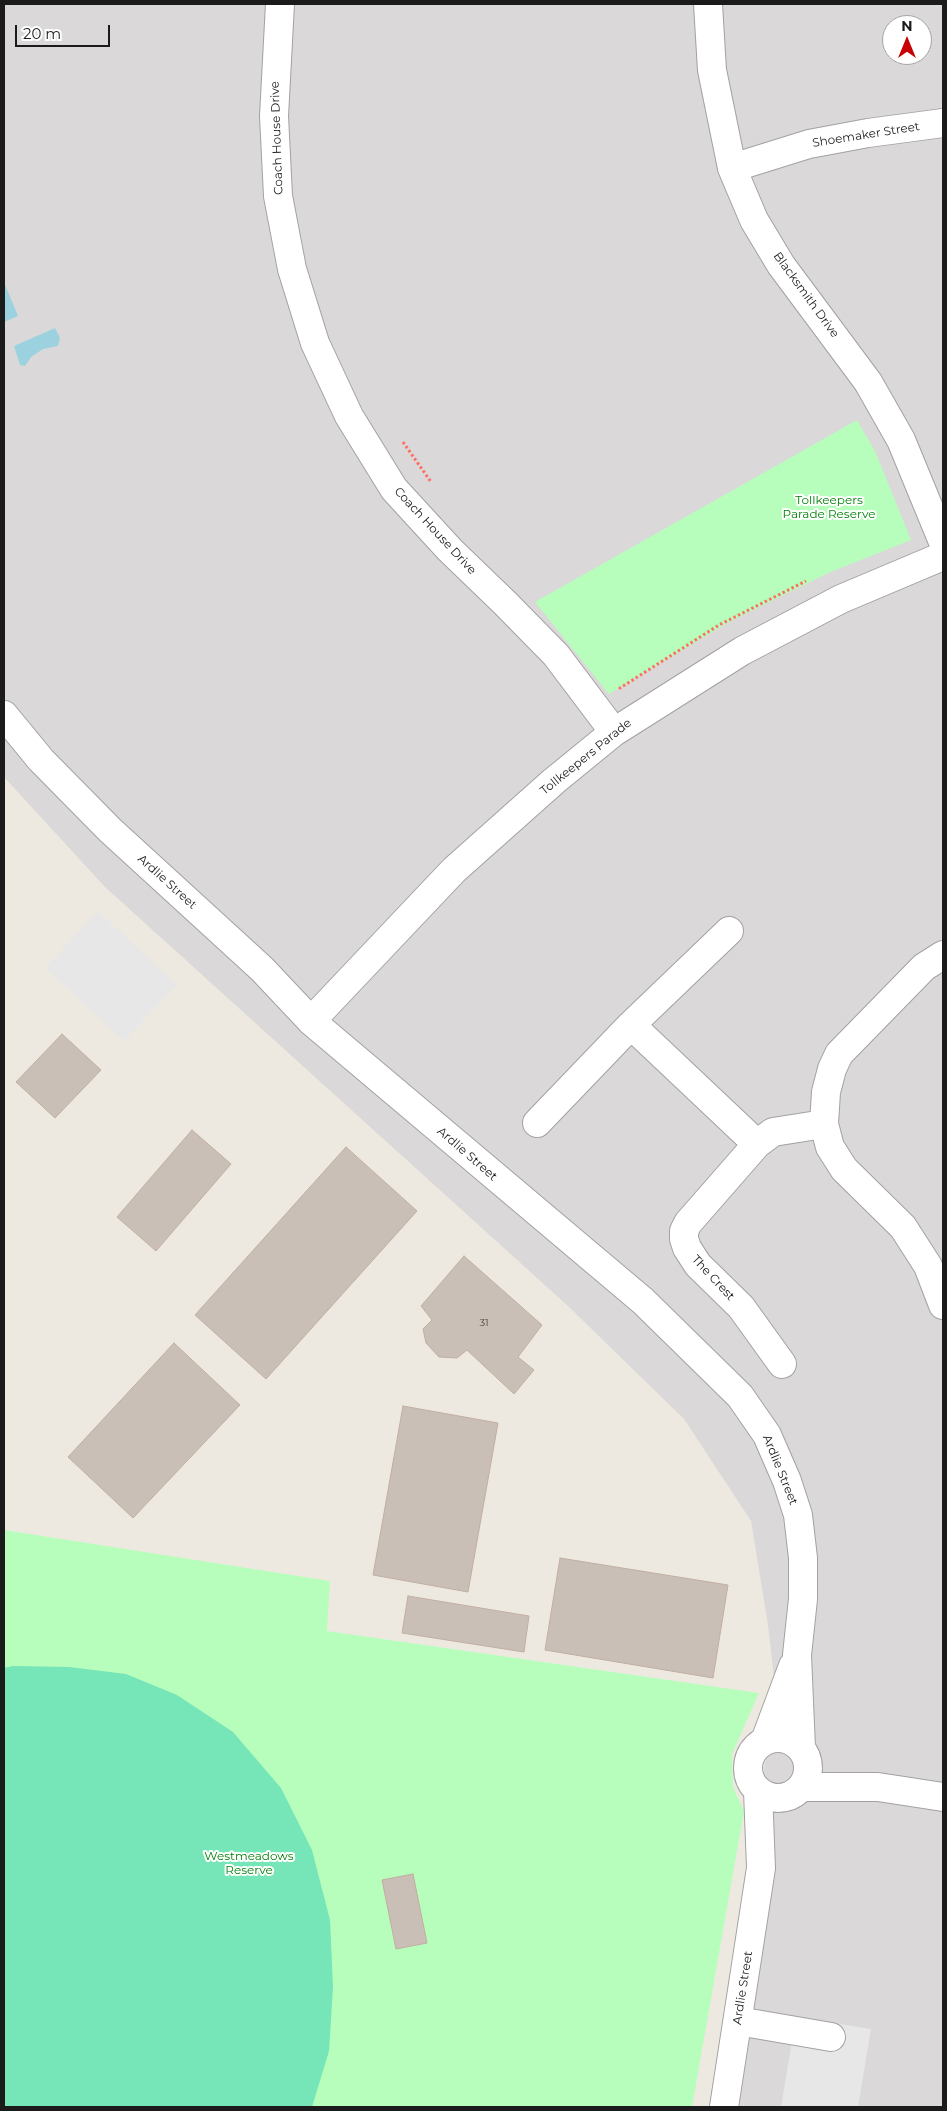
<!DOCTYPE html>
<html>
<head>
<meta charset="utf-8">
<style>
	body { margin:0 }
	#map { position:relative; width:947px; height:2111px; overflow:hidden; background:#eee9e0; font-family:Montserrat,sans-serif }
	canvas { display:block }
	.frame { position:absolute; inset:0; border:5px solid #1b1b1b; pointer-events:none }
	.north { position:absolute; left:882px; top:15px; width:50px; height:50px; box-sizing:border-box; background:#fff; border:1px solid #a4a4a4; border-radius:50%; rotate:0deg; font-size:14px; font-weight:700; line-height:20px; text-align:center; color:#1b1b1b }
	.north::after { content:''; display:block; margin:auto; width:18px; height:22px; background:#c70003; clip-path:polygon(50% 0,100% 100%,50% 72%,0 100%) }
	.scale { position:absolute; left:15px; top:25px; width:95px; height:22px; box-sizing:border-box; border:2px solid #1b1b1b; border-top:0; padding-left:6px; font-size:15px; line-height:18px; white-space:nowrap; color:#1b1b1b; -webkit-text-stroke:4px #fff; paint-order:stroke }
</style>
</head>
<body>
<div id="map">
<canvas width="947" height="2111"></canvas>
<div class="frame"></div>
<div class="north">N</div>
<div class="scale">20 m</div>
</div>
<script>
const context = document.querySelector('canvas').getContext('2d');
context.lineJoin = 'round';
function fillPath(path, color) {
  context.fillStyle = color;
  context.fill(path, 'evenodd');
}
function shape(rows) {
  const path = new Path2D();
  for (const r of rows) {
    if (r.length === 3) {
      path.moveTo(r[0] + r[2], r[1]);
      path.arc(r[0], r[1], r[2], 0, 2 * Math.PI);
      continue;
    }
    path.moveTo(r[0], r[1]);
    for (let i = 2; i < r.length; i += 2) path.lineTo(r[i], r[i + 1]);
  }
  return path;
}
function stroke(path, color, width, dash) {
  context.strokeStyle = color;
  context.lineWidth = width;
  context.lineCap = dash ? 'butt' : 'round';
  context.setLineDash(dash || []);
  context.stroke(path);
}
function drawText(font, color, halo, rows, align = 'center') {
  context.font = font + ' Montserrat,sans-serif';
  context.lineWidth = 4;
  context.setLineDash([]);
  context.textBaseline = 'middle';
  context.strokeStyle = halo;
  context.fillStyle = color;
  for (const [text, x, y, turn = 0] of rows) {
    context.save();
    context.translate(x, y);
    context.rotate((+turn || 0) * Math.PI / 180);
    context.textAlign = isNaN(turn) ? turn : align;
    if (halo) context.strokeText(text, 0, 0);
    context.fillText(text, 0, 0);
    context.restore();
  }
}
fillPath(shape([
	[4,4,943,4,943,2107,709,2107,776,1695,768,1625,751,1521,684,1419,568,1306,105,887,4,777],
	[892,25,922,25,922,55,892,55]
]), '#dad8d8');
fillPath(shape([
	[857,420,875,451,911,540,828,573,729,622,609,694,535,602],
	[4,1530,330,1581,327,1631,759,1693,732,1754,733,1787,744,1811,692,2107,4,2107]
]), '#b7febc');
fillPath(shape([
	[13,1666,69,1667,126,1674,177,1695,233,1732,281,1788,312,1850,330,1920,333,1987,329,2051,312,2107,4,2107,4,1668]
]), '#76e5b8');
fillPath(shape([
	[98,911,177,985,124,1041,45,968],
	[796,2017,871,2029,858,2107,781,2107]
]), '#e7e7e7');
fillPath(shape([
	[4,282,18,316,4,322],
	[55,328,60,338,58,346,43,349,31,357,25,366,20,365,14,346]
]), '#9cd2e0');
const building = shape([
	[62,1034,101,1070,55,1118,16,1082,62,1034],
	[192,1130,231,1164,156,1251,117,1217,192,1130],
	[346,1147,417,1211,266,1379,195,1315,346,1147],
	[464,1256,542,1325,518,1357,534,1370,514,1394,467,1350,457,1358,439,1357,426,1343,423,1329,432,1320,421,1306,464,1256],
	[174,1343,240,1405,133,1518,68,1457,174,1343],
	[403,1406,498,1423,468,1592,373,1575,403,1406],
	[560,1558,728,1585,713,1678,545,1650,560,1558],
	[408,1596,529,1616,524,1652,402,1633,408,1596],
	[413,1874,427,1943,396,1949,382,1880,413,1874]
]);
fillPath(building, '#cabfb6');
stroke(building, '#c1aea1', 1);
const minor = shape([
	[280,4,274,116,278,196,292,269,315,343,349,416,394,489,450,550,505,603,556,655,614,732],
	[708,4,712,70,732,168,754,220,781,265,868,382,901,440,943,542],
	[732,168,809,144,868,133,943,123],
	[4,715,41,760,110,830,262,969,311,1021,643,1301,740,1396,767,1435,787,1481,798,1515,803,1558,803,1599,797,1655,801,1748],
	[943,955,924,967,839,1054,832,1069,826,1092,824,1124,830,1147,844,1169,903,1227,928,1266,943,1305],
	[311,1021,454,870,554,781,614,732,742,651,841,599,943,556],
	[631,1025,757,1144],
	[537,1123,631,1025,729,931],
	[782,1364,741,1307,698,1265,687,1248,684,1239,684,1231,688,1223,757,1144,773,1132,824,1124],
	[778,1768,30],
	[765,1741,793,1666],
	[802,1787,878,1787,943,1797],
	[738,2021,831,2037],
	[724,2107,761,1868,758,1791]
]);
stroke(minor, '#a2a2a2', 30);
stroke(shape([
	[403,442,431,482],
	[619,687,620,688,719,625,806,581]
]), '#ff6e60', 3, [2.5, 2.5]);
stroke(minor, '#fff', 28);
drawText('10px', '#474442', null, [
	["31",484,1323]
]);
drawText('12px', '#1b1b1b', '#fff', [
	["Shoemaker Street",866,135,-9],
	["Coach House Drive",277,138,-92],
	["Blacksmith Drive",806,295,54],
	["Coach House Drive",435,531,47],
	["Tollkeepers Parade",586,757,-39],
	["Ardlie Street",167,882,42],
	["Ardlie Street",467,1154,41],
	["The Crest",713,1278,47],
	["Ardlie Street",780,1470,68],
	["Ardlie Street",743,1988,-81]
]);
drawText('12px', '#02800b', '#fff', [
	["Tollkeepers",829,500],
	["Parade Reserve",829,514],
	["Westmeadows",249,1856],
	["Reserve",249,1870]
]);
</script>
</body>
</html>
